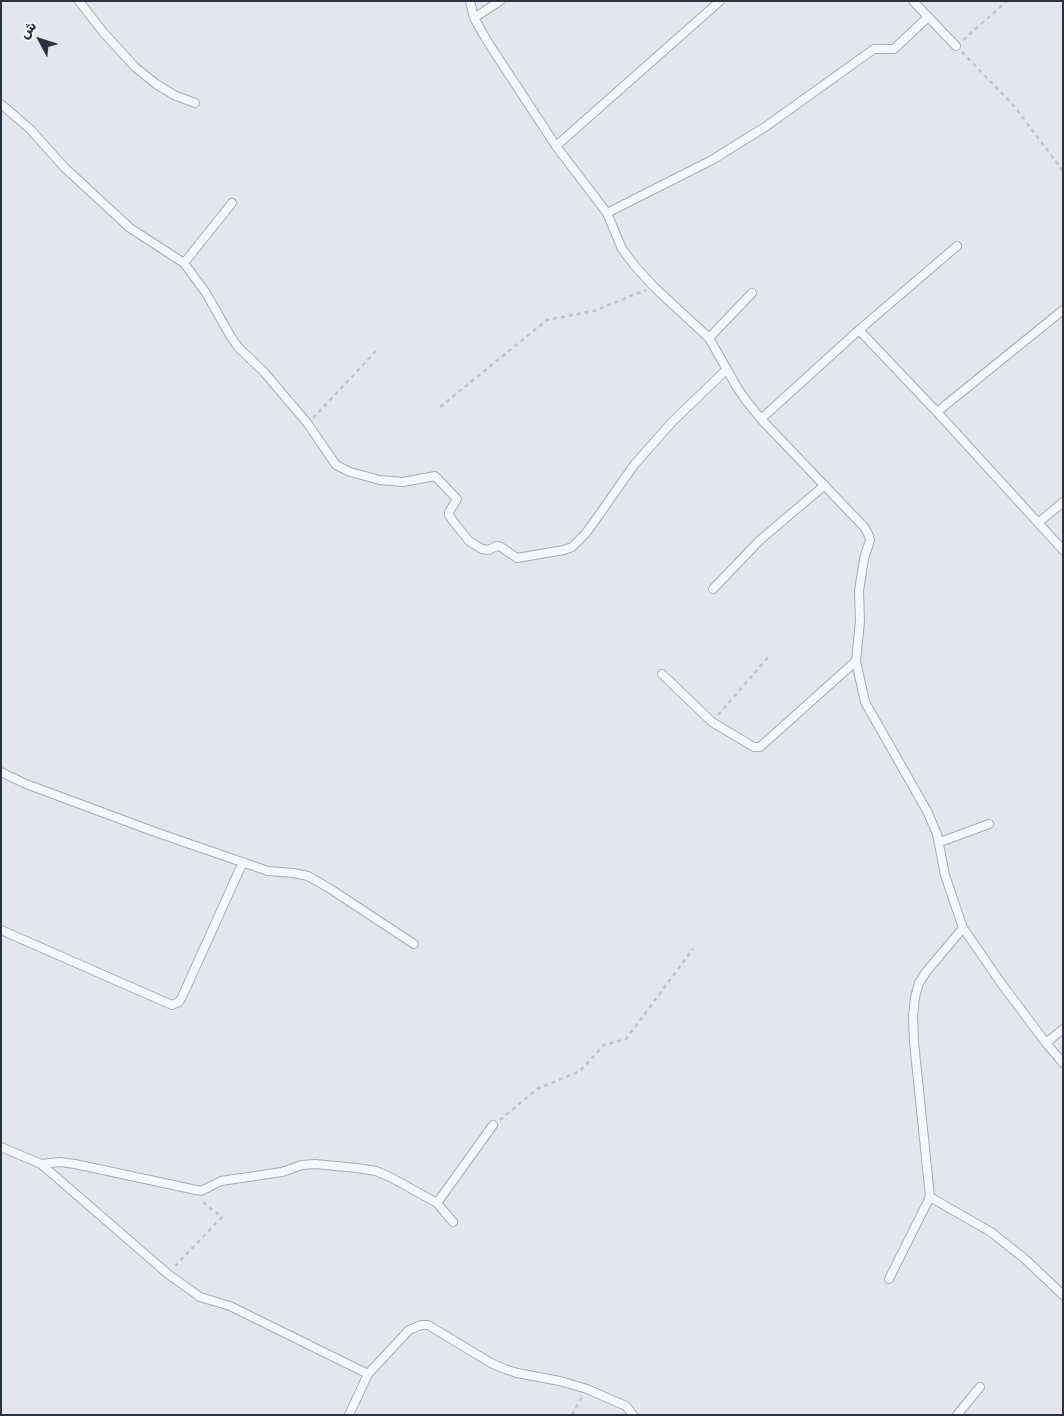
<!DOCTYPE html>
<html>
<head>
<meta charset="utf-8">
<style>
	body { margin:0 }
	#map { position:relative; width:1064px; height:1416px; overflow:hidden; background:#e3e6ec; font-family:Rubik,Cairo,sans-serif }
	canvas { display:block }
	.frame { position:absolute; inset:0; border:2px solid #293347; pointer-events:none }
	.north { position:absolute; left:15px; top:15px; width:50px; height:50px; -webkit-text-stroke:4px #f3f5f9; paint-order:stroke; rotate:310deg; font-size:14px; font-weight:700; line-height:20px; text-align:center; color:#293347 }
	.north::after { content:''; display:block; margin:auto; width:18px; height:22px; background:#293347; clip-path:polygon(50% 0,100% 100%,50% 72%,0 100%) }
</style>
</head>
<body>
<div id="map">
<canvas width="1064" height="1416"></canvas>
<div class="frame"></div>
<div class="north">ش</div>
</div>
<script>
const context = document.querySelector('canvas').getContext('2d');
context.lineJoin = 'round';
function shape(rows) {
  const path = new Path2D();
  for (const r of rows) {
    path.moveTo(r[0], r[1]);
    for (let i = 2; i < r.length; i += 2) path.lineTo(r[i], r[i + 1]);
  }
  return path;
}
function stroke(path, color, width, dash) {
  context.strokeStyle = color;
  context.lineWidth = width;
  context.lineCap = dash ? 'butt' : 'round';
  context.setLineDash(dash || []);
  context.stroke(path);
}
const lane = shape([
	[79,1,103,32,135,67,156,84,174,95,195,103],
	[470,1,474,18,489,44,556,146,607,213,622,249,635,266,654,287,709,338,738,389,748,403,761,419,865,528,869,536,870,540,864,559,859,591,860,621,856,661,865,702,927,811,937,834,945,875,963,928,1001,983,1046,1043,1063,1063],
	[913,1,956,46],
	[474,18,500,1],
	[1,104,30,129,65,168,130,228,184,263,206,293,231,337,238,347,264,372,308,424,336,465,350,472,380,480,403,482,435,476,457,499,449,512,449,515,453,521,469,541,482,549,489,550,496,546,501,547,517,558,564,550,572,547,586,533,599,515,634,465,672,422,727,369],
	[556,146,720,1],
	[607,213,712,160,765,127,874,49,894,49,928,17],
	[184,263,232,203],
	[859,330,937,412,1063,550],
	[709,338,752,293],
	[937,412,1063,310],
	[761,419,859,330,957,246],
	[1038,523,1063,502],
	[713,589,760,540,825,485],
	[662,674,712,722,754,747,760,747,856,661],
	[1,772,26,784,158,833,268,871,293,873,308,876,329,888,414,944],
	[940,842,989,824],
	[1,930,172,1005,179,1002,182,997,243,862],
	[1046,1043,1063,1029],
	[1,1147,41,1164,168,1274,200,1297,230,1306,368,1374],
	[41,1164,60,1162,75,1164,201,1191,221,1181,282,1172,302,1165,315,1164,357,1168,376,1171,392,1178,437,1203,453,1222],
	[930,1197,991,1232,1025,1259,1063,1295],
	[437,1203,493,1125],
	[889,1279,930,1197,914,1042,913,1016,915,997,919,983,926,972,963,928],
	[349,1415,368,1374,409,1330,421,1325,428,1325,491,1363,505,1369,517,1373,560,1381,587,1389,626,1406,633,1415],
	[957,1415,980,1387]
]);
stroke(lane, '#a7adb7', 10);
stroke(shape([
	[963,40,1007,1],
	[962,52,1014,106,1063,171],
	[440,407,547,320,594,311,646,290],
	[313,418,379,348],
	[718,715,770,655],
	[500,1120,537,1089,580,1071,604,1045,626,1039,693,949],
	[175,1266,222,1217,201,1201],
	[572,1415,582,1397]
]), '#c1c4cb', 2.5, [4, 4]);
stroke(lane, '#f6f7fa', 8);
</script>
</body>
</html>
